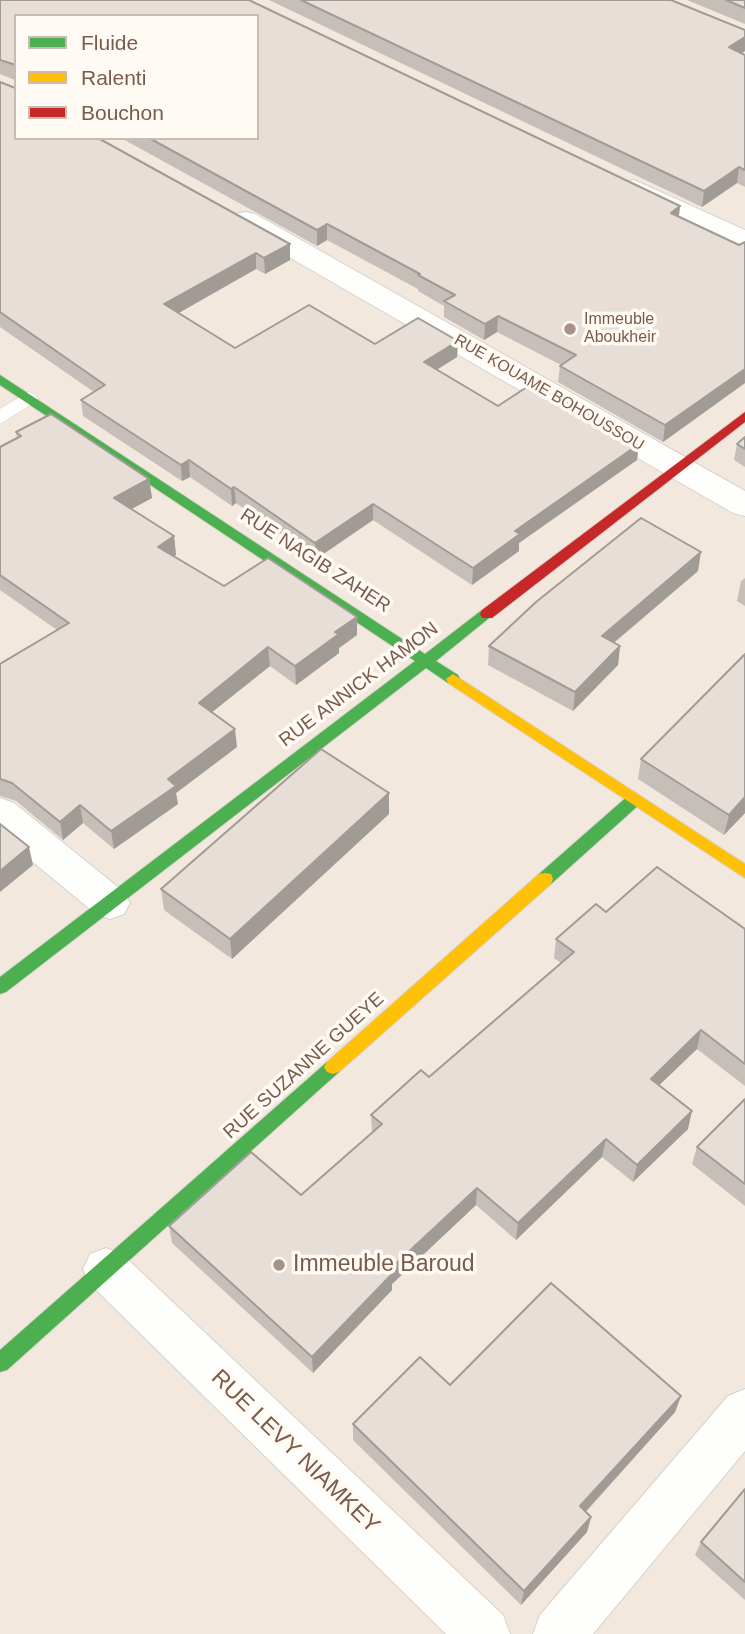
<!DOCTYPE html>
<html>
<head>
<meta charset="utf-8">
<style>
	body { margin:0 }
	#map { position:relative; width:745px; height:1634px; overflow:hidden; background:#f9f5f0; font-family:Helvetica,sans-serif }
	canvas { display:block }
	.legend { position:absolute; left:14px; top:14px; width:245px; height:126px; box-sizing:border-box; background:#fffaf3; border:2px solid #cabbb1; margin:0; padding:9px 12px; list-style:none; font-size:21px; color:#7a5c4d }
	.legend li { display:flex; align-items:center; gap:14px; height:35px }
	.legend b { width:35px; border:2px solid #cabbb1 }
</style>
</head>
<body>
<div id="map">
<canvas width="745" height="1634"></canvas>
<ul class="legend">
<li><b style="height:9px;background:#4caf50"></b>Fluide</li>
<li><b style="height:9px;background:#ffc107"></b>Ralenti</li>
<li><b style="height:9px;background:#c62828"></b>Bouchon</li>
</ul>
</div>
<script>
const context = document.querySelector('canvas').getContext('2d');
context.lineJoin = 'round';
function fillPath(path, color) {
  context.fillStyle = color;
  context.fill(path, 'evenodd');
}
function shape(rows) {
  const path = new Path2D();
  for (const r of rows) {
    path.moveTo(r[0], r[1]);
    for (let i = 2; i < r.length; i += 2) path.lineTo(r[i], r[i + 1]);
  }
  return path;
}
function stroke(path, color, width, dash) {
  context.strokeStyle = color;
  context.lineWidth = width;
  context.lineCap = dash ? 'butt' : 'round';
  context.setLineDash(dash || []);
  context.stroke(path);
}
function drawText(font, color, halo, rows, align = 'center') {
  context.font = font + ' Helvetica,sans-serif';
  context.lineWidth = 7;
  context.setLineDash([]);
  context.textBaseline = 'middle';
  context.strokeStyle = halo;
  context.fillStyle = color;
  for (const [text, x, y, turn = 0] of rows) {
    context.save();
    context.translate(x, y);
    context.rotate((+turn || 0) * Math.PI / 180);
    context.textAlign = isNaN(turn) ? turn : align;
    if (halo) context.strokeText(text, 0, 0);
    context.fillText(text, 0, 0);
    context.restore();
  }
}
fillPath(shape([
	[0,0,745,0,745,1634,0,1634],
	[16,16,257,16,257,138,16,138]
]), '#f2e8de');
const lane = shape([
	[28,392,35,394,37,398,35,402,0,424,0,409,28,392]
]);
const street = shape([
	[634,180,745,230,745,250,624,194,620,188,624,182,634,180],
	[245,212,255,214,745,491,745,516,733,513,235,226,231,220,235,214,245,212],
	[0,798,14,803,124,892,130,903,124,914,110,919,96,914,0,835,0,798],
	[106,1248,122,1254,503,1615,510,1634,446,1634,90,1284,83,1269,90,1254,106,1248],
	[745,1389,745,1451,593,1634,533,1634,540,1615,728,1396,745,1389]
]);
const fast = shape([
	[0,375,425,654,482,610,487,609,494,614,436,661,458,675,460,679,458,683,448,683,426,668,6,992,0,994,0,977,415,661,0,385,0,375],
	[635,793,643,799,641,803,551,884,539,884,537,879,539,874,629,795,635,793],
	[333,1060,339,1062,342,1067,339,1072,7,1370,0,1372,0,1350,327,1062,333,1060]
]);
const slow = shape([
	[453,674,745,864,745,878,448,683,446,679,453,674],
	[545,873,551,874,553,879,551,884,339,1072,333,1074,327,1072,324,1067,327,1062,539,874,545,873]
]);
const jam = shape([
	[745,412,745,422,492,618,482,618,480,614,482,610,745,412]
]);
stroke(lane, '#d7d1cb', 1);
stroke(street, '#d7d1cb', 2);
stroke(fast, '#d9d2cb', 2);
stroke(slow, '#d9d2cb', 2);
stroke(jam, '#d9d2cb', 2);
fillPath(lane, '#fefefd');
fillPath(street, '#fefefd');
fillPath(fast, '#4caf50');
fillPath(slow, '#ffc107');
fillPath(jam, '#c62828');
fillPath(shape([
	[0,0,249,0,680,206,679,216,739,245,745,242,745,383,663,442,558,382,560,366,561,365,497,332,484,340,444,317,444,306,418,291,418,289,327,240,317,246,121,138,257,138,257,16,16,16,16,138,98,138,290,244,290,260,265,274,256,269,179,313,235,348,309,305,375,344,418,318,458,341,457,357,437,370,498,406,533,383,639,444,637,460,519,543,519,551,472,585,373,520,316,559,236,503,232,506,190,477,182,481,83,416,81,400,94,392,0,327,0,82,15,88,15,80,0,74],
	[269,0,671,0,745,51,742,53,745,55,745,187,737,183,702,207],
	[687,0,745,0,745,24],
	[16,432,149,479,152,498,131,509,174,536,176,555,173,556,224,586,357,617,357,635,339,648,339,653,296,685,270,666,212,712,237,747,176,793,178,804,114,849,83,823,63,840,16,801,0,796,0,664,57,630,0,590,0,447,17,438],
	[745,437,745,467,734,460,737,444],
	[698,571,614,643,620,646,618,665,573,711,488,665,489,646],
	[745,578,745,606,737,601,741,581],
	[641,759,745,813,724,835,638,779],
	[389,814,232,959,164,910,161,889],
	[606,912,745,929,745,1086,697,1049,659,1085,688,1129,633,1182,602,1157,516,1240,476,1205,392,1284,392,1290,313,1373,172,1243,169,1226,301,1195,372,1133,371,1115,429,1077,561,963,554,958,556,939],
	[745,1099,745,1206,692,1164,697,1147],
	[450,1385,681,1396,675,1412,586,1512,591,1517,587,1532,521,1605,353,1440,353,1424],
	[745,1489,745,1600,695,1555,701,1542]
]), '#c6bfb9');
fillPath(shape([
	[745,37,745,51,726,63,729,47],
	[739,167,737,183,702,207,704,191],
	[680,206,678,222,671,213],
	[327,224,327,240,317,246,317,230],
	[290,244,290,260,265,274,264,258],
	[256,253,256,269,166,320,164,304],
	[498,316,497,332,484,340,485,324],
	[458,341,457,357,423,378,424,362],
	[745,369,745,383,663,442,665,425],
	[639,444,637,460,519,543,519,551,472,585,473,568,515,531],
	[189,460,190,477,182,481,181,465],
	[149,479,152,498,117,517,114,498],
	[234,487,236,503,232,506,231,489],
	[373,504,373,520,316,559,315,543],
	[174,536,176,555,160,566,158,547],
	[701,552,698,571,599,655,602,636],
	[357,617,357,635,339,648,339,653,296,685,295,666,335,632],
	[620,646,618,665,573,711,575,692],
	[268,647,270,666,201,721,199,703],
	[235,729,237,747,176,793,178,804,114,849,111,831,168,779],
	[389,793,389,814,232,959,230,939],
	[745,797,745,813,724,835,729,815],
	[80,805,83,823,63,840,60,822],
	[29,847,33,865,0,892,0,871],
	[701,1030,697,1049,647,1097,651,1079],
	[692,1111,688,1129,633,1182,637,1165],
	[606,1139,602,1157,516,1240,518,1223],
	[477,1188,476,1205,392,1284,392,1290,313,1373,312,1357,388,1271],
	[681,1396,675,1412,576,1522,580,1506],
	[591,1517,587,1532,521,1605,524,1591]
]), '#a19b96');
const building = shape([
	[0,0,249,0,680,206,671,213,739,245,745,242,745,369,665,425,560,366,576,355,498,316,485,324,444,301,455,295,418,275,420,274,327,224,317,230,149,138,257,138,257,16,16,16,16,65,0,60,0,0],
	[301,0,671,0,745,30,745,37,729,47,745,55,745,170,739,167,704,191,301,0],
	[726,0,745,0,745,8,726,0],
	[16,65,16,138,98,138,290,244,264,258,256,253,164,304,235,348,309,305,375,344,418,318,458,341,424,362,498,406,533,383,639,444,515,531,520,534,473,568,373,504,315,543,234,487,231,489,189,460,181,465,81,400,105,385,0,312,0,82,15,88,16,65],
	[51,414,149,479,114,498,174,536,158,547,224,586,268,558,357,617,335,632,339,634,295,666,268,647,199,703,235,729,168,779,176,786,111,831,80,805,60,822,12,783,0,779,0,664,69,623,0,575,0,447,21,436,16,432,51,414],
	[745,437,745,449,737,444,745,437],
	[641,518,701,552,602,636,620,646,575,692,489,646,536,602,641,518],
	[745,654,745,797,729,815,641,759,745,654],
	[321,749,389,793,230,939,161,889,321,749],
	[0,824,29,847,0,871,0,824],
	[657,867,745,929,745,1064,701,1030,651,1079,692,1111,637,1165,606,1139,518,1223,477,1188,388,1271,392,1274,312,1357,169,1226,251,1152,301,1195,382,1124,371,1115,421,1070,429,1077,574,952,556,939,596,904,606,912,657,867],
	[745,1099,745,1184,697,1147,745,1099],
	[551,1283,681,1396,580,1506,591,1517,524,1591,353,1424,420,1357,450,1385,551,1283],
	[745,1489,745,1582,701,1542,745,1489]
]);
fillPath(building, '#e6ded7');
stroke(building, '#a19b96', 2);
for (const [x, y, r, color] of [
	[570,329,7,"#a69286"],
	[279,1265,7,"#a69286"]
]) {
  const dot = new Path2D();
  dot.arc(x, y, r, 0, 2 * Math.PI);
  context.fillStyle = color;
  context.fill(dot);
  stroke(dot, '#fffaf3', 2.5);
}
drawText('16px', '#7a5c4d', '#fffaf3', [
	["Immeuble",584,320],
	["Aboukheir",584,338]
], 'left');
drawText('16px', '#7a5c4d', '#fffaf3', [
	["RUE KOUAME BOHOUSSOU",549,393,30]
]);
drawText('19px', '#7a5c4d', '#fffaf3', [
	["RUE NAGIB ZAHER",315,561,33],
	["RUE ANNICK HAMON",359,685,-37],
	["RUE SUZANNE GUEYE",304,1066,-42]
]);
drawText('23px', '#7a5c4d', '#fffaf3', [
	["Immeuble Baroud",293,1265]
], 'left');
drawText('23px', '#7a5c4d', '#fffaf3', [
	["RUE LEVY NIAMKEY",295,1452,44]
]);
</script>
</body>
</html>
